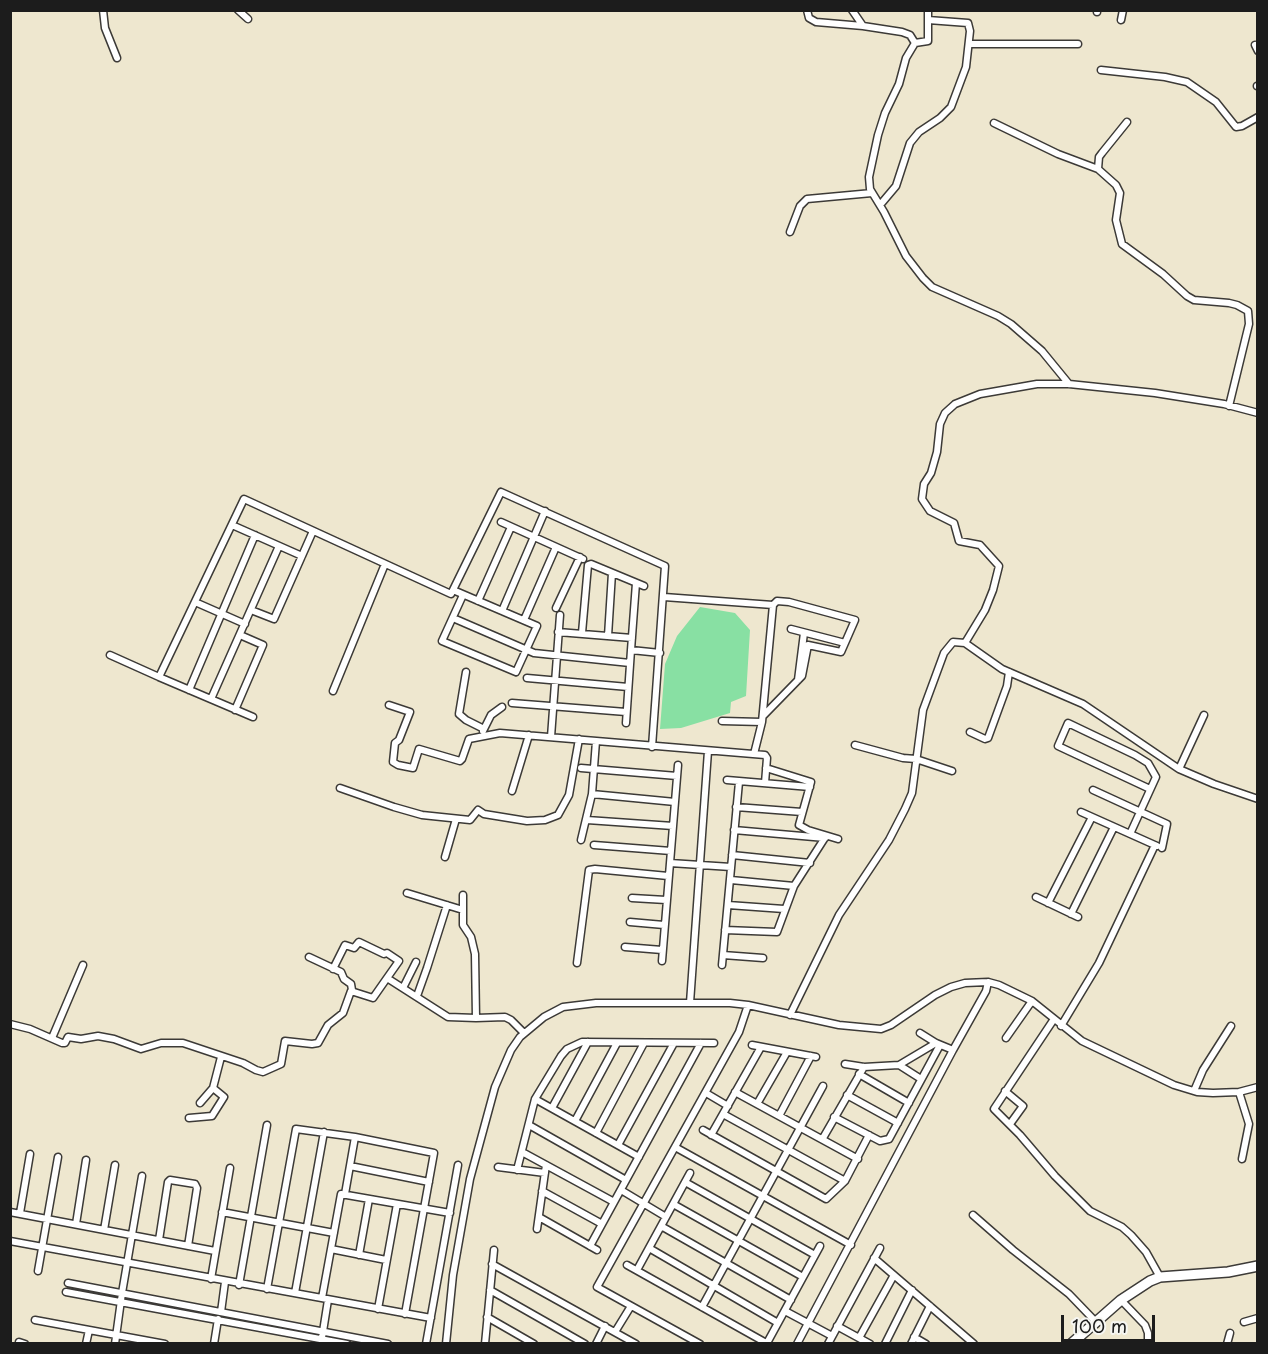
<!DOCTYPE html>
<html>
<head>
<meta charset="utf-8">
<style>
	body { margin:0 }
	#map { position:relative; width:1268px; height:1354px; overflow:hidden; background:#eee7cf; font-family:"Playpen Sans",sans-serif }
	canvas { display:block }
	.frame { position:absolute; inset:0; border:12px solid #1c1c1c; pointer-events:none }
	.scale { position:absolute; left:1061px; top:1315px; width:94px; height:27px; box-sizing:border-box; border:3px solid #1c1c1c; border-top:0; padding-left:8px; font-size:18px; line-height:21px; white-space:nowrap; color:#1c1c1c; -webkit-text-stroke:4px #f6f6f2; paint-order:stroke }
</style>
</head>
<body>
<div id="map">
<canvas width="1268" height="1354"></canvas>
<div class="frame"></div>
<div class="scale">100 m</div>
</div>
<script>
const context = document.querySelector('canvas').getContext('2d');
context.lineJoin = 'round';
function fillPath(path, color) {
  context.fillStyle = color;
  context.fill(path, 'evenodd');
}
function shape(rows) {
  const path = new Path2D();
  for (const r of rows) {
    path.moveTo(r[0], r[1]);
    for (let i = 2; i < r.length; i += 2) path.lineTo(r[i], r[i + 1]);
  }
  return path;
}
function stroke(path, color, width, dash) {
  context.strokeStyle = color;
  context.lineWidth = width;
  context.lineCap = dash ? 'butt' : 'round';
  context.setLineDash(dash || []);
  context.stroke(path);
}
fillPath(shape([
	[700,607,735,613,750,630,746,696,731,702,730,713,681,728,660,729,665,664,677,636]
]), '#88e0a3');
const street = shape([
	[103,10,105,28,117,58],
	[238,10,248,19],
	[807,10,809,18,816,22,863,26],
	[852,10,863,26,902,32,910,35,915,43],
	[928,10,928,41,915,43,906,58,899,84,885,113,878,135,869,177,870,189,884,212,906,256,923,278,932,287,998,316,1011,324,1042,351,1069,384],
	[1097,12,1097,10],
	[1121,20,1123,10],
	[969,44,1078,44],
	[1255,45,1258,51],
	[1101,70,1165,77,1187,82,1216,102,1236,127,1242,126,1258,117],
	[1257,86,1258,86],
	[1127,122,1102,153,1099,157,1098,169,1116,185,1120,193,1116,220,1122,244,1163,274,1187,296,1194,300,1229,303,1237,305,1248,311,1249,324,1229,406],
	[994,123,1058,154,1098,169],
	[880,205,896,186,910,143,919,132,940,118,951,107,966,67,970,31,968,23,928,20],
	[790,232,800,206,807,199,872,193],
	[501,522,583,559],
	[232,525,302,556],
	[636,583,631,650,660,653],
	[453,590,537,626,516,672,442,641,463,595],
	[664,597,773,605,777,601,789,602,855,620,841,652,808,645,802,676,763,716],
	[478,601,511,527],
	[195,602,245,624],
	[556,608,580,557],
	[251,610,274,619,313,531],
	[502,611,545,511],
	[453,618,534,653,630,663],
	[524,620,556,547],
	[791,629,845,643],
	[558,632,632,638],
	[582,633,588,565,591,564,644,586],
	[608,636,612,573],
	[965,643,985,610,993,590,999,566,980,545,959,541,954,523,930,511,922,499,924,484,931,473,937,452,940,424,945,413,955,404,980,394,1037,384,1069,384,1155,393,1224,404,1258,413],
	[110,655,159,677,244,499,451,594,501,492,665,566,652,747],
	[466,672,459,714,466,720,484,729],
	[159,677,253,717],
	[527,678,628,687],
	[798,680,804,633],
	[189,690,255,535],
	[333,691,385,564],
	[211,699,279,546],
	[512,703,626,712],
	[389,705,410,712,399,740,395,743,393,762,398,765,413,768,419,749,460,761,462,759,469,739,500,733,765,755,767,758,765,783],
	[235,710,263,645,240,635],
	[722,721,762,722,773,605],
	[626,723,631,650],
	[483,731,491,715,502,707],
	[970,732,985,739,988,738,1007,686,1009,672],
	[551,737,560,615],
	[855,745,903,758,916,759,952,771],
	[754,754,762,722],
	[581,768,677,776],
	[766,768,811,782,799,825,808,830,838,839],
	[1179,769,1214,784,1258,799],
	[727,780,810,787],
	[340,788,394,807,422,815,470,820,478,810,484,814,527,821,545,820,558,815,569,795,579,739],
	[1093,790,1167,824,1162,848],
	[512,791,529,735],
	[592,794,675,802],
	[736,807,802,812],
	[1081,812,1157,846],
	[587,820,673,826],
	[734,830,825,838],
	[1130,834,1156,777,1148,763,1135,755,1068,723,1058,746,1150,789],
	[581,840,592,794,596,741],
	[594,845,671,851],
	[732,855,810,863],
	[445,857,456,819],
	[670,863,731,867],
	[731,880,794,886],
	[407,893,463,910],
	[463,895,463,925,471,937,475,954,476,1018],
	[1036,897,1078,917],
	[632,898,666,900],
	[1048,903,1092,817],
	[728,905,784,909],
	[1071,914,1114,827],
	[630,922,664,925],
	[725,930,777,932,794,886,826,836],
	[625,947,662,950],
	[723,955,763,958],
	[309,957,341,972,344,979,351,984,352,990],
	[662,961,678,765],
	[577,963,589,870,595,869,668,876],
	[722,965,739,782],
	[333,969,345,945,354,948,359,942,384,954,387,953,399,961,387,978],
	[403,988,416,962],
	[417,996,427,968,447,905],
	[690,1003,708,751],
	[790,1015,839,915,889,840,905,809,912,793,923,710,944,653,953,642,965,643,1002,669,1083,704,1179,769,1204,715],
	[1054,1019,994,1109,1020,1135,1055,1176,1090,1211,1122,1227,1131,1235,1146,1252,1160,1277],
	[10,1024,30,1029,62,1043,65,1043,68,1037,81,1039,98,1036,114,1039,141,1049,161,1043,183,1043,243,1063,256,1070,263,1072,281,1064,285,1041,312,1044,318,1043,328,1025,343,1013,351,991,373,998,387,978,448,1017,476,1018,505,1017,511,1020,524,1033],
	[1061,1026,1099,963,1155,845],
	[920,1033,936,1043,953,1050,986,991,988,982],
	[52,1038,83,965],
	[1006,1038,1032,1001],
	[752,1045,816,1057],
	[845,1064,864,1067,899,1065,936,1043],
	[899,1065,921,1079],
	[859,1074,909,1103],
	[1005,1091,1023,1106,1010,1124],
	[1194,1091,1203,1070,1231,1026],
	[735,1092,858,1159],
	[1239,1092,1249,1124,1242,1159],
	[706,1093,728,1106],
	[847,1095,898,1123],
	[535,1099,639,1157],
	[200,1103,213,1088,221,1057],
	[757,1104,787,1052],
	[552,1108,588,1042],
	[723,1114,845,1181],
	[779,1116,811,1056],
	[834,1117,880,1141,889,1139,940,1045],
	[189,1118,212,1116,224,1097,213,1088],
	[575,1121,617,1043],
	[529,1125,626,1180],
	[703,1130,826,1199,845,1181,869,1135],
	[596,1133,644,1043],
	[711,1135,761,1047],
	[823,1138,864,1067],
	[618,1145,674,1043],
	[675,1147,851,1245],
	[522,1152,614,1202],
	[350,1166,429,1182],
	[498,1167,545,1173],
	[517,1170,535,1099,561,1056,567,1049,582,1042,714,1043],
	[685,1182,815,1255],
	[621,1190,666,1217],
	[542,1191,602,1224],
	[345,1194,355,1137],
	[673,1204,803,1277],
	[10,1212,215,1251],
	[222,1212,334,1233],
	[20,1213,30,1154],
	[973,1215,1013,1250,1069,1294,1096,1322],
	[539,1217,597,1250],
	[76,1224,86,1160],
	[661,1226,791,1300],
	[537,1229,546,1165],
	[104,1230,115,1165],
	[159,1240,168,1182,170,1180,195,1184,197,1188,188,1246],
	[10,1241,431,1318],
	[590,1246,701,1043],
	[649,1248,778,1323],
	[331,1249,386,1260],
	[359,1255,369,1199],
	[874,1258,974,1344],
	[492,1264,636,1344],
	[627,1265,768,1344],
	[637,1270,690,1173],
	[38,1271,58,1157],
	[211,1279,230,1168],
	[68,1283,388,1344],
	[239,1285,267,1125],
	[267,1289,296,1129,355,1137,434,1153,405,1314],
	[490,1290,585,1344],
	[66,1292,347,1344],
	[295,1293,324,1132],
	[322,1298,341,1194,450,1213],
	[1121,1300,1145,1325,1148,1333,1148,1344],
	[702,1307,823,1086],
	[378,1309,397,1204],
	[785,1311,832,1336],
	[221,1312,225,1282],
	[487,1317,534,1344],
	[35,1320,165,1344],
	[1244,1322,1258,1318],
	[837,1326,870,1344],
	[615,1332,631,1306],
	[914,1337,926,1344],
	[859,1338,894,1275],
	[19,1342,25,1344],
	[767,1343,820,1246],
	[86,1344,89,1330],
	[115,1344,122,1293,142,1176],
	[214,1344,218,1319],
	[321,1344,328,1300],
	[426,1344,458,1165],
	[446,1344,453,1275,470,1179,495,1087,511,1050,520,1037,544,1017,563,1007,596,1003,730,1003,748,1005,839,1025,881,1029,891,1025,935,995,951,987,965,983,988,982,999,985,1032,1001,1082,1041,1174,1085,1197,1092,1213,1093,1239,1092,1258,1087],
	[485,1344,494,1250],
	[596,1344,605,1326],
	[700,1344,597,1287,739,1032,748,1005],
	[797,1344,953,1050],
	[828,1344,880,1248],
	[885,1344,912,1290],
	[911,1344,930,1306],
	[1227,1344,1230,1333]
]);
const primary = shape([
	[1071,1344,1121,1300,1150,1281,1160,1277,1228,1272,1258,1266]
]);
stroke(street, '#3c3a37', 9);
stroke(primary, '#3c3a37', 12);
stroke(street, '#fff', 6);
stroke(primary, '#fff', 9);
</script>
</body>
</html>
